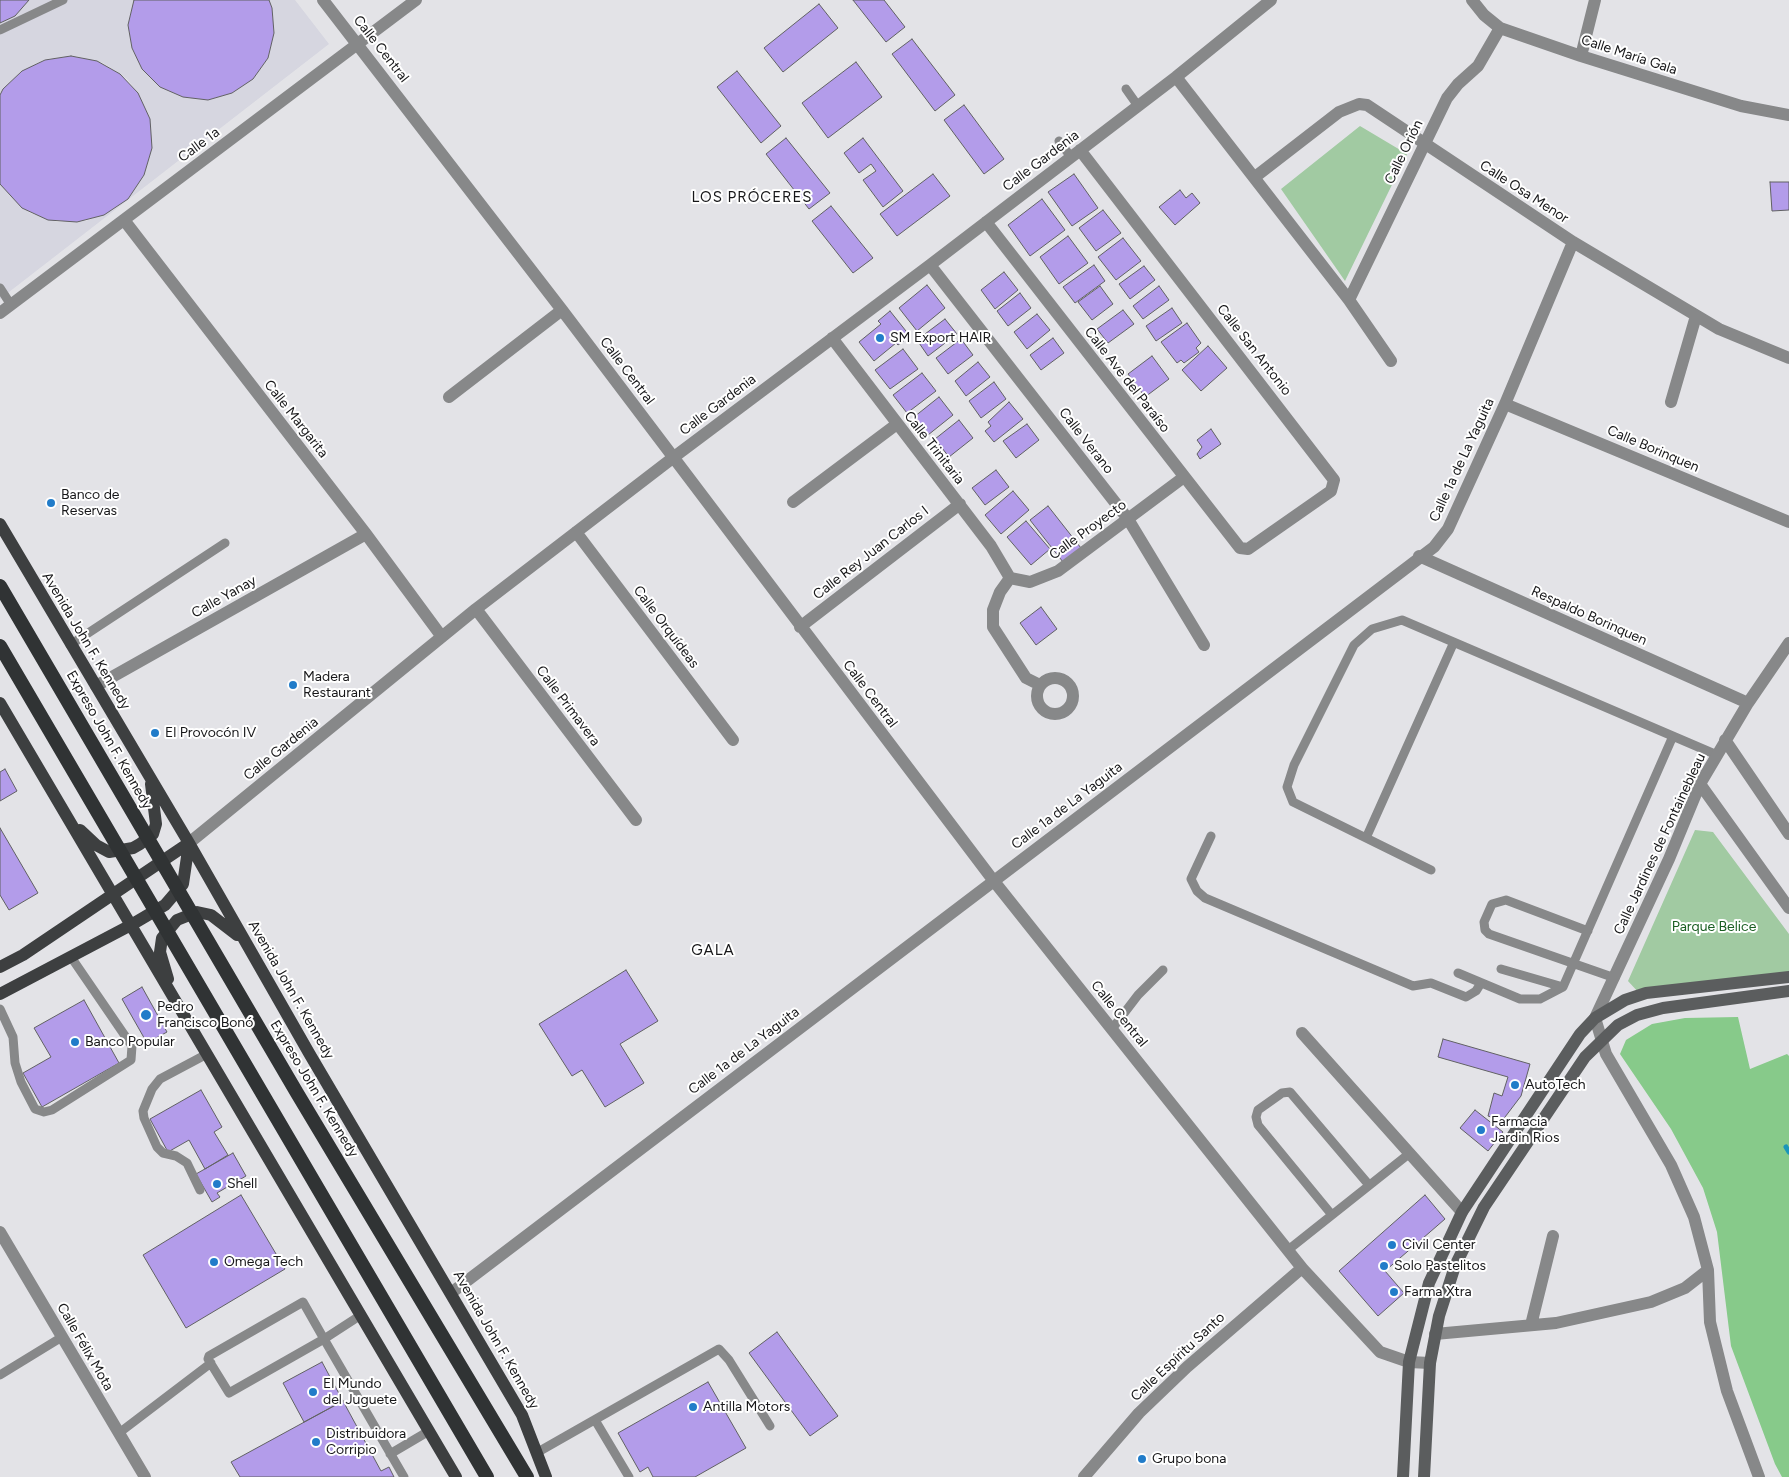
<!DOCTYPE html>
<html>
<head>
<meta charset="utf-8">
<style>
	body { margin:0 }
	canvas { display:block; background:#e3e3e7 }
</style>
</head>
<body>
<canvas width="1789" height="1477"></canvas>
<script>
const context = document.querySelector('canvas').getContext('2d');
context.lineJoin = 'round';
function fillPath(path, color) {
  context.fillStyle = color;
  context.fill(path, 'evenodd');
}
function shape(rows) {
  const path = new Path2D();
  for (const r of rows) {
    if (r.length === 3) {
      path.moveTo(r[0] + r[2], r[1]);
      path.arc(r[0], r[1], r[2], 0, 2 * Math.PI);
      continue;
    }
    path.moveTo(r[0], r[1]);
    for (let i = 2; i < r.length; i += 2) path.lineTo(r[i], r[i + 1]);
  }
  return path;
}
function stroke(path, color, width, dash) {
  context.strokeStyle = color;
  context.lineWidth = width;
  context.lineCap = dash ? 'butt' : 'round';
  context.setLineDash(dash || []);
  context.stroke(path);
}
function drawText(font, color, halo, rows, align = 'center') {
  context.font = font + ' Figtree,sans-serif';
  context.lineWidth = 4;
  context.setLineDash([]);
  context.textBaseline = 'middle';
  context.strokeStyle = halo;
  context.fillStyle = color;
  for (const [text, x, y, turn = 0] of rows) {
    context.save();
    context.translate(x, y);
    context.rotate((+turn || 0) * Math.PI / 180);
    context.textAlign = isNaN(turn) ? turn : align;
    if (halo) context.strokeText(text, 0, 0);
    context.fillText(text, 0, 0);
    context.restore();
  }
}
fillPath(shape([
	[29,0,134,0,128,25,132,48,142,69,160,87,183,97,208,100,232,93,253,79,268,58,274,33,272,8,269,0,295,0,329,44,0,299,0,184,30,213,57,222,86,221,113,210,127,200,144,176,152,148,150,120,138,93,127,79,103,63,75,56,46,59,20,72,0,93,0,23,15,16]
]), '#d6d6e0');
fillPath(shape([
	[1360,126,1407,154,1345,281,1281,189],
	[1695,830,1713,832,1789,934,1789,977,1639,993,1628,981]
]), '#a1caa2');
fillPath(shape([
	[1738,1017,1750,1069,1787,1054,1789,1056,1789,1477,1782,1477,1775,1464,1731,1346,1717,1232,1703,1188,1671,1129,1620,1054,1626,1040,1652,1024,1685,1018]
]), '#87ca8a');
stroke(shape([
	[1786,1147,1789,1152]
]), '#1b96ba', 5);
const building = shape([
	[0,0,29,0,15,16,0,23,0,0],
	[134,0,269,0,272,8,274,33,268,58,253,79,232,93,208,100,183,97,160,87,142,69,132,48,128,25,134,0],
	[853,0,884,0,905,27,886,42,853,0],
	[819,4,838,28,783,72,764,48,819,4],
	[912,39,955,95,935,111,892,54,912,39],
	[71,56,97,61,120,74,138,93,150,119,152,148,144,175,128,199,104,215,77,222,48,220,22,208,0,184,0,95,3,89,22,71,45,60,71,56],
	[856,62,882,97,828,138,802,103,856,62],
	[737,71,781,126,761,143,717,87,737,71],
	[964,105,1004,159,984,174,944,120,964,105],
	[786,138,830,193,809,209,766,154,786,138],
	[863,138,903,191,883,207,863,180,876,171,871,164,859,173,844,153,863,138],
	[933,174,950,196,897,236,880,214,933,174],
	[1074,174,1098,208,1072,226,1048,192,1074,174],
	[1770,182,1789,182,1789,210,1772,211,1770,182],
	[1180,190,1186,198,1192,193,1200,203,1175,225,1159,207,1180,190],
	[1042,199,1065,230,1030,256,1008,225,1042,199],
	[831,206,873,258,853,273,812,221,831,206],
	[1103,210,1121,233,1096,251,1079,228,1103,210],
	[1068,236,1088,263,1059,284,1040,257,1068,236],
	[1123,238,1141,261,1116,280,1098,257,1123,238],
	[1094,265,1105,281,1075,303,1063,287,1094,265],
	[1144,266,1155,280,1130,299,1119,284,1144,266],
	[1004,272,1018,290,995,309,981,290,1004,272],
	[927,285,945,308,917,331,899,308,927,285],
	[1100,286,1113,304,1092,320,1078,302,1100,286],
	[1159,286,1169,300,1143,319,1133,306,1159,286],
	[1020,293,1031,308,1008,326,997,311,1020,293],
	[1172,308,1182,323,1156,341,1146,326,1172,308],
	[1123,310,1134,324,1108,343,1097,329,1123,310],
	[890,311,910,336,898,345,896,343,874,361,859,342,881,324,878,321,890,311],
	[1037,314,1050,330,1027,349,1014,332,1037,314],
	[945,319,957,334,928,356,917,340,945,319],
	[1187,323,1201,343,1196,348,1199,352,1184,363,1181,360,1177,363,1161,342,1187,323],
	[1053,338,1064,353,1041,370,1030,355,1053,338],
	[961,339,973,355,948,374,936,358,961,339],
	[1208,346,1227,368,1201,391,1182,370,1208,346],
	[903,349,918,369,890,389,875,370,903,349],
	[1152,356,1169,379,1145,397,1128,374,1152,356],
	[978,362,990,377,966,396,955,381,978,362],
	[922,373,936,391,907,413,893,395,922,373],
	[994,382,1006,399,981,418,969,401,994,382],
	[939,397,953,415,928,435,914,417,939,397],
	[1009,402,1023,419,994,442,985,431,991,426,988,422,1009,402],
	[959,420,973,438,949,457,935,439,959,420],
	[1027,424,1039,440,1016,458,1003,441,1027,424],
	[1211,429,1221,444,1200,459,1197,454,1202,447,1197,440,1211,429],
	[996,470,1009,487,985,505,972,488,996,470],
	[1013,491,1029,510,1001,534,985,515,1013,491],
	[1048,506,1081,548,1063,562,1030,520,1048,506],
	[1026,521,1050,549,1031,565,1007,537,1026,521],
	[1041,607,1057,629,1036,645,1020,623,1041,607],
	[5,769,17,791,0,801,0,772,5,769],
	[0,828,38,893,9,910,0,895,0,828],
	[626,970,658,1021,620,1044,644,1083,605,1107,582,1070,572,1076,539,1024,626,970],
	[142,987,167,1032,147,1043,122,999,142,987],
	[84,1000,119,1063,42,1107,23,1073,51,1057,34,1028,84,1000],
	[1443,1039,1530,1064,1521,1096,1502,1121,1488,1116,1494,1093,1502,1096,1508,1077,1438,1057,1443,1039],
	[201,1090,222,1127,214,1132,228,1155,205,1169,189,1140,168,1152,150,1119,201,1090],
	[1475,1110,1503,1132,1488,1151,1460,1128,1475,1110],
	[233,1153,246,1176,217,1193,220,1197,212,1202,196,1174,233,1153],
	[241,1195,285,1269,186,1328,143,1255,241,1195],
	[1425,1195,1445,1219,1385,1271,1404,1293,1378,1316,1339,1271,1425,1195],
	[777,1332,838,1416,810,1436,749,1353,777,1332],
	[322,1362,343,1401,304,1422,283,1383,322,1362],
	[708,1382,746,1448,695,1477,653,1477,648,1467,640,1472,618,1433,708,1382],
	[343,1401,381,1471,389,1467,394,1477,240,1477,231,1462,343,1401]
]);
fillPath(building, '#b39cea');
stroke(building, '#616163', 1);
stroke(shape([
	[0,30,63,0],
	[1126,89,1138,106],
	[1059,141,1071,157],
	[0,288,11,305],
	[70,645,225,543],
	[1211,836,1191,879,1197,891,1205,898,1413,986,1431,983,1466,997,1476,991,1481,983],
	[1366,838,1454,642],
	[1431,870,1293,802,1287,787,1294,765,1354,645,1372,629,1402,620,1717,755],
	[1588,931,1506,900,1492,904,1484,922,1485,930,1489,934,1615,978],
	[1501,969,1563,987],
	[1458,973,1520,999,1540,999,1563,987,1673,736],
	[0,1009,13,1037,15,1063,21,1082,35,1109,44,1112,52,1110,131,1060,132,1046,71,957],
	[1112,1029,1138,995,1163,970],
	[200,1190,187,1163,176,1156,163,1153,157,1147,144,1118,143,1111,152,1089,160,1079,207,1054],
	[1332,1215,1258,1125,1256,1117,1258,1110,1282,1093,1290,1092,1369,1185],
	[1288,1250,1410,1153],
	[361,1315,324,1339,229,1393,208,1359,209,1356,303,1302,324,1339,404,1477],
	[0,1375,62,1337],
	[595,1420,629,1477],
	[119,1433,211,1363],
	[538,1452,719,1349,729,1360,770,1426],
	[390,1454,429,1431]
]), '#878889', 9);
stroke(shape([
	[323,0,562,310,993,880,1302,1268,1380,1352,1409,1362,1430,1363],
	[1472,0,1484,15,1500,28,1581,56,1741,106,1789,115],
	[1581,56,1595,0],
	[1176,77,1349,300,1391,361],
	[1255,177,1339,112,1359,104,1367,105,1573,242,1719,329,1789,358],
	[124,220,366,534,442,637],
	[986,222,1240,548,1248,549,1331,491,1334,480,1080,150],
	[930,265,1128,519,1204,645],
	[1349,300,1447,98,1458,84,1478,66,1500,28],
	[0,313,416,0],
	[832,338,991,546,1010,578],
	[449,397,562,310],
	[1671,402,1696,316],
	[1505,404,1789,522],
	[793,502,897,424],
	[576,532,733,740],
	[1419,556,1748,703],
	[476,609,636,820],
	[800,627,960,504],
	[1055,696,18],
	[1040,685,1026,678,993,627,993,610,1000,592,1010,578,1030,582,1058,571,1184,477],
	[96,686,366,534],
	[1725,740,1789,834],
	[1700,784,1789,908],
	[189,843,476,609,674,457,930,265,1176,77,1271,0],
	[1302,1033,1462,1212],
	[0,1232,145,1477],
	[451,1293,1434,547,1448,529,1505,404,1573,242],
	[1531,1325,1553,1236],
	[1435,1334,1556,1323,1651,1302,1685,1288,1708,1270],
	[1084,1477,1139,1413,1187,1367,1302,1268],
	[1759,1477,1727,1391,1710,1322,1708,1270,1694,1217,1671,1165,1606,1054,1595,1018,1669,859,1700,784,1748,703,1789,643]
]), '#878889', 12);
stroke(shape([
	[1403,1477,1409,1362,1429,1283,1462,1212,1580,1034,1595,1018,1625,1000,1646,993,1789,977],
	[1424,1477,1430,1363,1439,1316,1455,1266,1484,1207,1585,1057,1618,1025,1637,1015,1663,1008,1789,991]
]), '#5b5d5e', 12);
stroke(shape([
	[0,524,189,843,309,1053,522,1415,546,1477],
	[0,703,456,1477],
	[80,830,96,845,109,852,133,848,140,844,153,834,156,824,151,784],
	[0,967,23,955,189,843],
	[168,979,160,952,162,938,177,920,197,912,211,915,237,935],
	[0,994,131,925,165,905,183,884,189,843]
]), '#3d3f40', 12);
stroke(shape([
	[0,586,297,1093,527,1477],
	[0,646,487,1477]
]), '#303334', 14);
for (const [x, y, r, color] of [
	[880,338,5,"#217cc9"],
	[51,503,5,"#217cc9"],
	[293,685,5,"#217cc9"],
	[155,733,5,"#217cc9"],
	[146,1015,6,"#217cc9"],
	[75,1042,5,"#217cc9"],
	[1515,1085,5,"#217cc9"],
	[1481,1130,5,"#217cc9"],
	[217,1184,5,"#217cc9"],
	[1392,1245,5,"#217cc9"],
	[214,1262,5,"#217cc9"],
	[1384,1266,5,"#217cc9"],
	[1394,1292,5,"#217cc9"],
	[313,1392,5,"#217cc9"],
	[693,1407,5,"#217cc9"],
	[316,1442,5,"#217cc9"],
	[1142,1459,5,"#217cc9"]
]) {
  const dot = new Path2D();
  dot.arc(x, y, r, 0, 2 * Math.PI);
  context.fillStyle = color;
  context.fill(dot);
  stroke(dot, '#fff', 2);
}
drawText('14px', '#171719', '#fff', [
	["Calle Central",381,49,52],
	["Calle María Gala",1629,55,18],
	["Calle 1a",199,145,-37],
	["Calle Orión",1404,152,-64],
	["Calle Gardenia",1041,161,-37],
	["Calle Osa Menor",1524,192,33],
	["Calle San Antonio",1254,350,52],
	["Calle Central",627,371,53],
	["Calle Ave del Paraíso",1127,380,52],
	["Calle Gardenia",718,405,-37],
	["Calle Margarita",296,419,52],
	["Calle Verano",1086,441,52],
	["Calle Trinitaria",934,448,52],
	["Calle Borinquen",1653,449,23],
	["Calle 1a de La Yaguita",1462,460,-65],
	["Calle Proyecto",1088,530,-36],
	["Calle Rey Juan Carlos I",871,553,-38],
	["Calle Yanay",224,597,-29],
	["Respaldo Borinquen",1589,616,24],
	["Calle Orquídeas",666,627,53],
	["Avenida John F. Kennedy",86,641,59],
	["Calle Central",870,694,53],
	["Calle Primavera",568,706,53],
	["Expreso John F. Kennedy",109,740,60],
	["Calle Gardenia",281,749,-39],
	["Calle 1a de La Yaguita",1067,806,-37],
	["Calle Jardines de Fontainebleau",1660,844,-65],
	["Avenida John F. Kennedy",291,990,60],
	["Calle Central",1119,1014,51],
	["Calle 1a de La Yaguita",744,1051,-37],
	["Expreso John F. Kennedy",314,1089,59],
	["Avenida John F. Kennedy",496,1340,60],
	["Calle Félix Mota",85,1347,60],
	["Calle Espíritu Santo",1178,1357,-43]
]);
drawText('14px', '#171719', '#fff', [
	["SM Export HAIR",890,338],
	["Banco de",61,495],
	["Reservas",61,511],
	["Madera",303,677],
	["Restaurant",303,693],
	["El Provocón IV",165,733],
	["Pedro",157,1007],
	["Francisco Bonó",157,1023],
	["Banco Popular",85,1042],
	["AutoTech",1525,1085],
	["Farmacia",1491,1122],
	["Jardin Rios",1491,1138],
	["Shell",227,1184],
	["Civil Center",1402,1245],
	["Omega Tech",224,1262],
	["Solo Pastelitos",1394,1266],
	["Farma Xtra",1404,1292],
	["El Mundo",323,1384],
	["del Juguete",323,1400],
	["Antilla Motors",703,1407],
	["Distribuidora",326,1434],
	["Corripio",326,1450],
	["Grupo bona",1152,1459]
], 'left');
drawText('14px', '#1a5e22', '#fff', [
	["Parque Belice",1714,927]
]);
context.letterSpacing = '1px';
drawText('15px', '#171719', '#fff', [
	["LOS PRÓCERES",752,198],
	["GALA",713,951]
]);
context.letterSpacing = '0px';
</script>
</body>
</html>
